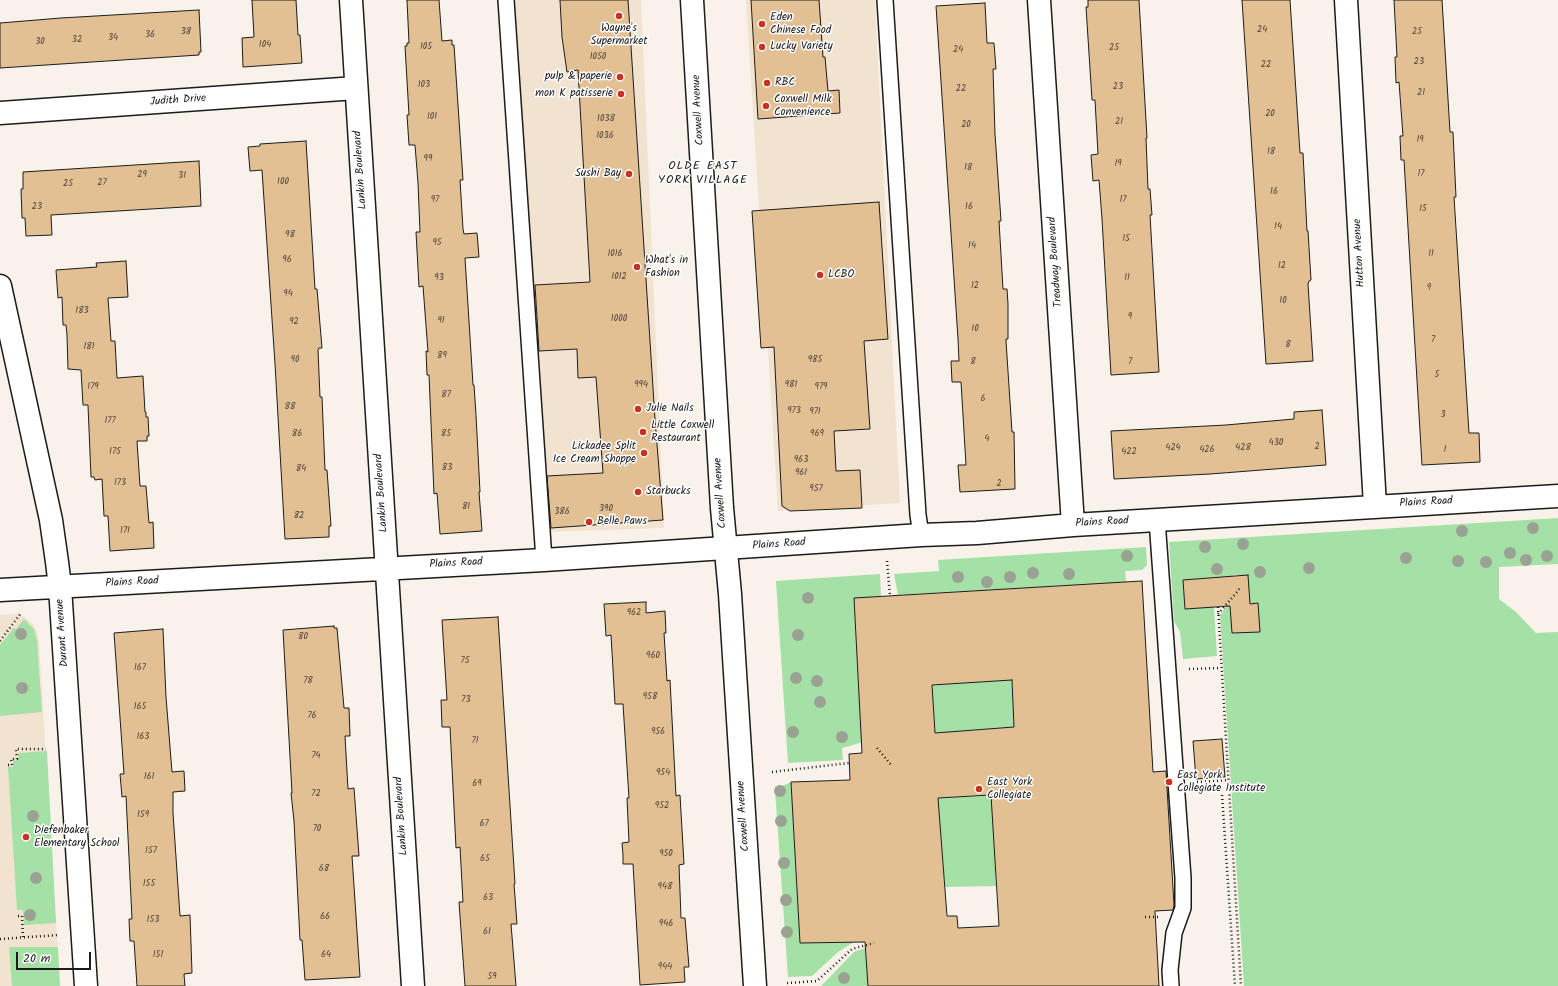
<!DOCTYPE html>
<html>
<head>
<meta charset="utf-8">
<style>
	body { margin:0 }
	#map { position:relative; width:1558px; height:986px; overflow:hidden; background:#f9f2ea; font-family:Kalam,sans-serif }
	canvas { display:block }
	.scale { position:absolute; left:16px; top:952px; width:75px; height:18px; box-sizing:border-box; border:2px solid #1c1c1c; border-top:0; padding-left:5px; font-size:12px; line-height:14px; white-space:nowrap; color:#1c1c1c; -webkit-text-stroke:3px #fff; paint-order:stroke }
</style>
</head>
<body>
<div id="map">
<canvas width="1558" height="986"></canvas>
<div class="scale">20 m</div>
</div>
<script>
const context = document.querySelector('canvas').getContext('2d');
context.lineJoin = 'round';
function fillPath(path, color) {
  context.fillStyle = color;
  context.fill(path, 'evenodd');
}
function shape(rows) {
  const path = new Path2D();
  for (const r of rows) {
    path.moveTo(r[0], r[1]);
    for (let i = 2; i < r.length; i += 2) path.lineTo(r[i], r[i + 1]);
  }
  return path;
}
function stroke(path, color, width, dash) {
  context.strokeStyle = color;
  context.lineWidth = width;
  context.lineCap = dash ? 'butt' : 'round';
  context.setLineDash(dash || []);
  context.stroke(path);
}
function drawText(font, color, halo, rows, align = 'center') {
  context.font = font + ' Kalam,sans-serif';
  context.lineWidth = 3;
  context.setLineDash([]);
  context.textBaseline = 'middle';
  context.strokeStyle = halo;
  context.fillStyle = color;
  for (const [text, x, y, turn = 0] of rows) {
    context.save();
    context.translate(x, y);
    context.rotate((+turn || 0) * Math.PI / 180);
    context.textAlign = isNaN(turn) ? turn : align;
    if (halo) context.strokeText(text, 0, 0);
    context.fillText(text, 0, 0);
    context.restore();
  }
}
fillPath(shape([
	[510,0,641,0,664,528,547,532],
	[746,0,875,0,900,503,778,511],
	[14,614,24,617,32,623,37,631,39,642,60,986,0,986,0,615]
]), '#f2e3d0');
fillPath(shape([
	[1558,518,1558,564,1499,567,1499,599,1516,612,1536,633,1558,632,1558,986,1244,986,1220,615,1231,600,1249,586,1248,575,1233,575,1233,587,1222,577,1183,580,1185,609,1214,607,1217,656,1183,659,1180,632,1174,621,1169,542],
	[1258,603,1259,632,1232,633,1230,605],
	[1146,547,1147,565,1142,570,1125,571,1126,582,898,595,894,574,939,571,938,560],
	[880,574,881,596,854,599,861,733,863,742,842,748,843,760,788,763,776,581],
	[24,619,34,629,37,640,42,712,0,716,0,645,14,628,16,629],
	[1012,680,1015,727,935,733,932,685],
	[47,751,56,923,24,925,23,910,17,910,8,767,13,767,13,761,18,760,18,753],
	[791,782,800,943,854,942,838,952,812,976,788,977,775,789],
	[1019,794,1051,817,993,821,996,886,945,887,938,798],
	[874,945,866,956,868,986,821,986,854,952],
	[9,947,58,947,60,986,12,986]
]), '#a5e0a6');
const building = shape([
	[252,0,296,0,298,35,300,35,302,63,243,67,242,38,254,37,252,0],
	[407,0,439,0,442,41,452,40,452,45,454,45,463,180,460,180,463,229,464,234,477,233,479,257,465,258,473,385,474,385,476,415,480,492,479,492,482,531,440,534,437,493,434,494,429,375,427,375,426,351,428,352,423,286,419,287,416,232,420,232,418,183,415,145,409,145,407,115,409,115,405,46,407,46,407,43,409,43,407,0],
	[560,0,628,0,655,419,663,520,551,528,547,476,603,473,596,377,578,378,577,349,539,351,535,285,590,282,578,70,567,72,562,37,560,0],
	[751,0,819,0,823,57,825,57,828,91,839,90,840,113,758,119,751,0],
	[1088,0,1139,0,1147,138,1146,138,1148,189,1150,189,1152,215,1150,215,1159,372,1111,375,1102,219,1099,180,1093,181,1091,155,1098,154,1095,100,1092,100,1086,7,1088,7,1088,0],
	[1242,0,1290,0,1300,153,1303,153,1307,231,1308,231,1311,280,1309,281,1308,284,1313,361,1266,364,1242,0],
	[1394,0,1442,0,1450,132,1453,132,1456,197,1454,197,1469,433,1479,433,1480,462,1422,465,1404,160,1401,160,1400,136,1403,136,1399,82,1396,83,1395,57,1397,57,1394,0],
	[985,3,987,43,994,43,996,69,993,69,995,134,1001,221,999,221,1003,289,1007,289,1008,304,1008,339,1006,339,1006,341,1012,432,1014,432,1015,489,960,492,958,465,966,465,961,382,952,382,951,361,959,361,958,339,936,6,985,3],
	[199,10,201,52,199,52,199,55,0,68,0,23,61,18,199,10],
	[306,141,315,289,317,289,322,348,319,348,318,350,320,397,322,397,325,470,327,470,331,526,329,526,329,537,285,539,275,364,262,170,250,171,248,147,260,146,260,144,306,141],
	[199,161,201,206,51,215,52,235,26,236,25,218,22,218,21,189,23,189,23,172,199,161],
	[879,202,888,339,864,341,870,429,834,431,836,471,860,470,862,508,790,511,782,506,774,347,761,348,752,211,879,202],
	[126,261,128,297,108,298,111,341,115,341,117,378,143,376,145,412,146,412,146,417,148,417,149,436,147,436,147,441,137,441,140,486,146,486,149,523,153,522,154,548,110,551,108,516,104,516,102,479,95,480,94,477,91,477,88,405,83,405,81,370,68,369,67,335,66,325,63,325,62,297,58,298,56,270,97,267,96,263,126,261],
	[1322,410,1326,465,1210,474,1114,479,1111,431,1226,425,1294,419,1294,412,1322,410],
	[1248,575,1250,604,1258,603,1260,632,1232,633,1230,606,1185,609,1183,580,1248,575],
	[1142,581,1153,772,1166,771,1174,905,1173,910,1155,911,1159,986,868,986,865,942,800,943,791,782,850,780,849,754,862,753,854,598,1142,581],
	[1012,680,1014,727,935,733,932,685,1012,680],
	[991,795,999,926,958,928,957,916,947,916,938,798,991,795],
	[646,602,646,613,665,611,666,633,664,633,667,681,670,680,676,796,680,795,684,864,679,865,681,918,685,918,689,967,684,967,685,982,640,985,633,864,623,864,623,855,622,843,629,842,627,798,629,798,623,704,615,704,611,635,606,636,604,604,646,602],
	[498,617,515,884,514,884,517,924,511,924,516,986,465,986,459,902,463,902,460,847,456,848,450,727,442,727,441,700,447,700,442,620,498,617],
	[334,626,334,628,337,628,344,708,349,708,350,736,345,736,348,789,354,788,357,829,359,856,352,856,360,977,305,980,302,940,300,940,294,821,291,793,292,793,283,630,334,626],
	[163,629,166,697,172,772,184,771,185,791,173,792,173,813,180,916,190,915,192,973,184,974,185,986,137,986,134,941,130,941,129,919,132,919,126,796,122,797,120,774,124,774,114,633,163,629],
	[1222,739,1225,777,1196,779,1193,741,1222,739]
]);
fillPath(building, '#e2c094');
stroke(building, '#1c1c1c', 1);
const lane = shape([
	[506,0,544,560],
	[885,0,918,515,921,535],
	[1157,520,1183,878,1183,908,1174,933,1170,970,1171,986]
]);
const street = shape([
	[351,0,413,986],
	[1039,0,1073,525],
	[1346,0,1375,506],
	[0,113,356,88],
	[0,286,51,520,57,562,60,587,86,986],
	[0,590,544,560,921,535,977,533,1073,525,1558,496]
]);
const secondary = shape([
	[692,0,722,508,730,594,755,986]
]);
stroke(lane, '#1c1c1c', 18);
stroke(street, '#1c1c1c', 25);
stroke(secondary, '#1c1c1c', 25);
stroke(shape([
	[887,561,890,596],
	[1218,607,1241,986],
	[1218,614,1238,591,1240,587],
	[0,641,21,613],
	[1189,669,1221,668],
	[877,748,892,766],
	[8,765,12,765,11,759,17,759,16,749,46,749],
	[772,772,849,763],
	[1197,782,1228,780],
	[1222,795,1235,986],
	[18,916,22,916,23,938],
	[1145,917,1159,917],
	[0,939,58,935],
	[787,983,817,981,852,949,874,943]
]), '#1c1c1c', 2.5, [1, 3]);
stroke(lane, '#fff', 15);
stroke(street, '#fff', 22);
stroke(secondary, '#fff', 22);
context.fillStyle = '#9aa293';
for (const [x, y] of [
	[1533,528],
	[1462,531],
	[1243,544],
	[1205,547],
	[1510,553],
	[1127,556],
	[1547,556],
	[1406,558],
	[1526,560],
	[1458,561],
	[1486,562],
	[1309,568],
	[1217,569],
	[1260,572],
	[1033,573],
	[1069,574],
	[958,577],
	[1010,577],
	[987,582],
	[808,598],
	[21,634],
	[798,635],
	[796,678],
	[817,681],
	[22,688],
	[820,702],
	[793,732],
	[842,737],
	[780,791],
	[33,816],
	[781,821],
	[784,863],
	[36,878],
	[786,900],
	[30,915],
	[787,932],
	[844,978]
]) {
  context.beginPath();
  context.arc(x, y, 6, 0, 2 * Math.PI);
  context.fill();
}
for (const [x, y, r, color] of [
	[619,16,4,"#c8321e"],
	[762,24,4,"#c8321e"],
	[762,47,4,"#c8321e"],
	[620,77,4,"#c8321e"],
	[767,83,4,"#c8321e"],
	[621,94,4,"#c8321e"],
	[766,106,4,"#c8321e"],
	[629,174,4,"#c8321e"],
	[637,267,4,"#c8321e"],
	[820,275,4,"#c8321e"],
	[638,409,4,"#c8321e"],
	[643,432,4,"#c8321e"],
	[644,453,4,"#c8321e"],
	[638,492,4,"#c8321e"],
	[589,522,4,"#c8321e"],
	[1169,782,4,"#c8321e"],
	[979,789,4,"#c8321e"],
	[26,837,4,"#c8321e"]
]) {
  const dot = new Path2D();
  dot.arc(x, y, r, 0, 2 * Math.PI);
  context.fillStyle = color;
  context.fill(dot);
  stroke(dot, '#fff', 1.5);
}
drawText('9px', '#4e453a', null, [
	["24",1262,30],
	["38",186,32],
	["25",1417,32],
	["36",150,35],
	["34",113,38],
	["32",77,40],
	["30",40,42],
	["104",265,45],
	["105",426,47],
	["25",1114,48],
	["24",958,50],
	["1050",598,57],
	["23",1419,62],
	["22",1266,65],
	["103",424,85],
	["23",1118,87],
	["22",961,89],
	["21",1421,93],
	["20",1270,114],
	["101",432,117],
	["1038",606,119],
	["21",1119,122],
	["20",966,125],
	["1036",605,136],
	["19",1420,140],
	["18",1271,152],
	["99",428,159],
	["19",1118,164],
	["18",968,168],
	["17",1421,174],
	["29",142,175],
	["31",182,176],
	["100",283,182],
	["27",102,183],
	["25",68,184],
	["16",1274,192],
	["97",435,200],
	["17",1123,200],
	["23",37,207],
	["16",969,207],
	["15",1423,209],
	["14",1278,227],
	["98",290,235],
	["15",1126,239],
	["95",437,243],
	["14",972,246],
	["1016",615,254],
	["11",1431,254],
	["96",287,260],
	["12",1282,266],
	["1012",619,277],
	["93",439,278],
	["11",1127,278],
	["12",975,286],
	["9",1429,288],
	["94",288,294],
	["10",1283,301],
	["183",82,311],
	["9",1130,317],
	["1000",619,319],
	["91",441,321],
	["92",294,322],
	["10",975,329],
	["7",1433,340],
	["8",1288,345],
	["181",89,347],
	["89",442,356],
	["90",295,360],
	["985",815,360],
	["8",973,362],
	["7",1130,362],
	["5",1437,375],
	["994",641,385],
	["981",791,385],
	["179",93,387],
	["979",821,387],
	["87",446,395],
	["6",983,399],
	["88",290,407],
	["973",794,411],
	["971",815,412],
	["3",1443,415],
	["177",110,421],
	["86",297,434],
	["85",446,434],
	["969",817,434],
	["4",987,439],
	["430",1276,443],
	["2",1317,447],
	["424",1173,448],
	["428",1243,448],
	["426",1207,450],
	["1",1445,450],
	["175",115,452],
	["422",1129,452],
	["963",801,460],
	["83",447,468],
	["84",301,469],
	["961",801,473],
	["173",120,483],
	["2",999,484],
	["957",816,489],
	["81",466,507],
	["390",606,509],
	["386",562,512],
	["82",299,516],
	["171",125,531],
	["962",634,613],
	["80",303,637],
	["960",653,656],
	["75",465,661],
	["167",140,668],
	["78",308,681],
	["958",650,697],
	["73",466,700],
	["165",140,707],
	["76",312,716],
	["956",658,732],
	["163",143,737],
	["71",475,741],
	["74",316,756],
	["954",663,773],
	["161",149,777],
	["69",477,784],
	["72",316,794],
	["952",662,806],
	["159",143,815],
	["67",484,824],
	["70",317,829],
	["157",151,851],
	["950",666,854],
	["65",485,859],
	["68",324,869],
	["155",149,884],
	["948",665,887],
	["63",488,898],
	["66",325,917],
	["153",153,920],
	["946",666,924],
	["61",487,932],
	["151",158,955],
	["64",326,955],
	["944",665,967],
	["59",492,977]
]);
drawText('11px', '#1c1c1c', '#fff', [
	["Eden",770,18],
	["Chinese Food",770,31],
	["Wayne's",619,29,"center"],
	["Supermarket",619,42,"center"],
	["Lucky Variety",770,47],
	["pulp & paperie",612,77,"right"],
	["RBC",775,83],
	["mon K patisserie",613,94,"right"],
	["Coxwell Milk",774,100],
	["Convenience",774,113],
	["Sushi Bay",621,174,"right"],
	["What's in",645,261],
	["Fashion",645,274],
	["LCBO",828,275],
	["Julie Nails",646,409],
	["Little Coxwell",651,426],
	["Restaurant",651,439],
	["Lickadee Split",636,447,"right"],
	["Ice Cream Shoppe",636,460,"right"],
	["Starbucks",646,492],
	["Belle Paws",597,522],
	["East York",1177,776],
	["Collegiate Institute",1177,789],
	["East York",987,783],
	["Collegiate",987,796],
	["Diefenbaker",34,831],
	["Elementary School",34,844]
], 'left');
drawText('11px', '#1c1c1c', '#fff', [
	["Judith Drive",178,101,-4],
	["Coxwell Avenue",699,110,-93],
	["Lankin Boulevard",361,170,-94],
	["Hutton Avenue",1360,253,-93],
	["Treadway Boulevard",1056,262,-94],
	["Lankin Boulevard",382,493,-94],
	["Coxwell Avenue",721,493,-94],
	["Plains Road",1426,503,-3],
	["Plains Road",1102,523,-3],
	["Plains Road",779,545,-4],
	["Plains Road",456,564,-3],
	["Plains Road",132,583,-3],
	["Durant Avenue",63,633,-94],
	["Lankin Boulevard",402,816,-94],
	["Coxwell Avenue",744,816,-94]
]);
context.letterSpacing = '1px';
drawText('12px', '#1c1c1c', '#fff', [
	["OLDE EAST",703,167],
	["YORK VILLAGE",703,181]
]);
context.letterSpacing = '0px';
</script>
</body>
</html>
